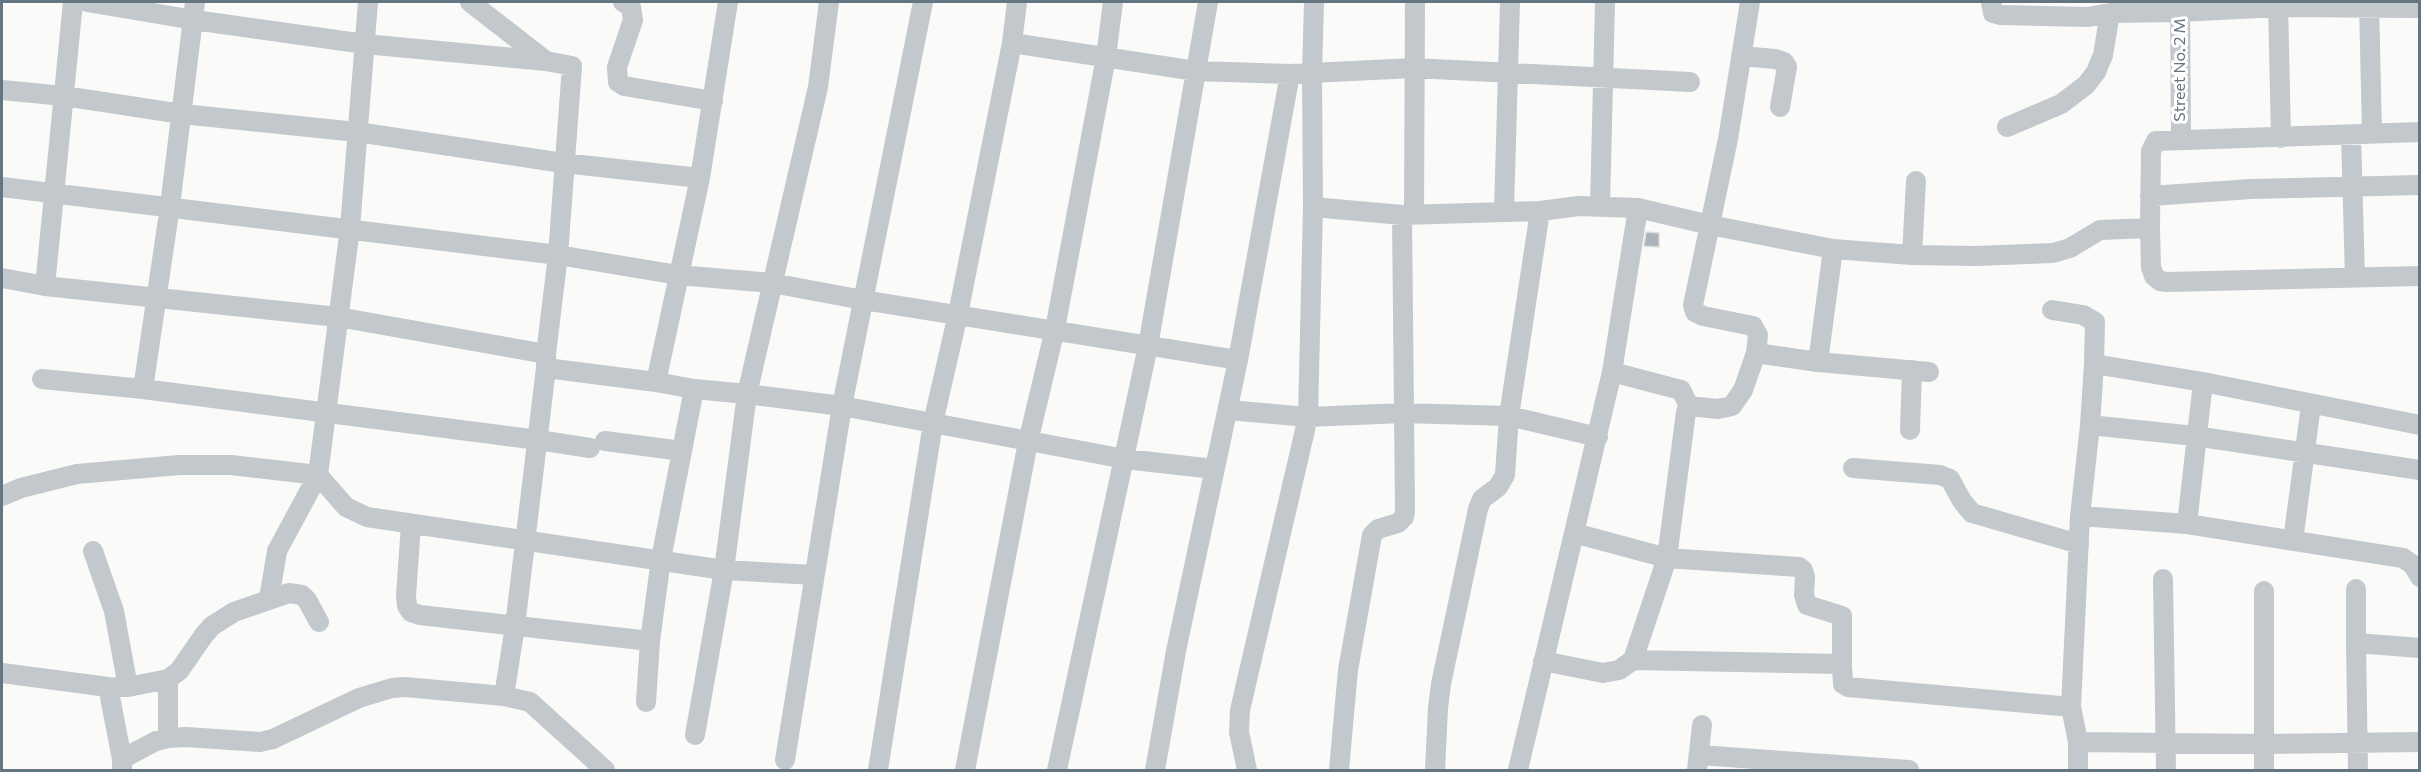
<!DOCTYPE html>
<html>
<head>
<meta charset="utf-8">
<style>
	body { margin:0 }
	#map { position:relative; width:2421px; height:772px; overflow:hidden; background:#fafaf8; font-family:Commissioner,sans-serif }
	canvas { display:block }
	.frame { position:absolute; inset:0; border:3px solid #657683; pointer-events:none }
</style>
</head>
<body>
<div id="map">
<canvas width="2421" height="772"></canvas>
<div class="frame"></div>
</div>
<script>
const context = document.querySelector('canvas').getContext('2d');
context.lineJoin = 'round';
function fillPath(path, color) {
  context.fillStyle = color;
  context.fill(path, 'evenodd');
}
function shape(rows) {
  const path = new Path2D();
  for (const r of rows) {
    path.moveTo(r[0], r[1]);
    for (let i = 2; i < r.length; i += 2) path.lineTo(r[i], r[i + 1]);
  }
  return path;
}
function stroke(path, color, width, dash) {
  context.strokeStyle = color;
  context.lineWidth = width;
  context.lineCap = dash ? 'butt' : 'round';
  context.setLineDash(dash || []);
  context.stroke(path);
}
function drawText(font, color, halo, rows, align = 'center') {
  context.font = font + ' Commissioner,sans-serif';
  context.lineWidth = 6;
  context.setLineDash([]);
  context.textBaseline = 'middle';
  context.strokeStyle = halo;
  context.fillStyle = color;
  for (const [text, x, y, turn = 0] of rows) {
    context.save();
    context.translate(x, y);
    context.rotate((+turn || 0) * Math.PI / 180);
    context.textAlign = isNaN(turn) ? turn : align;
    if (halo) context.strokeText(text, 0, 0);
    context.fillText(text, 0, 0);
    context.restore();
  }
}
const building = shape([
	[1646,232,1659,233,1659,247,1644,246,1646,232]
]);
fillPath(building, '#aab3b9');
stroke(building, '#dcdcda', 1.5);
stroke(shape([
	[87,2,194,20,365,44,546,61,572,66,558,255,546,354,546,368,515,626,504,696],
	[470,2,546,61],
	[623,2,631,7,633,20,617,67,618,82,624,86,713,101],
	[1017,2,1012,43,1196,71,1290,74,1414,68,1690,82],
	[1750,2,1728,139,1693,305,1695,312,1703,316,1753,326,1758,335,1756,353],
	[1991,2,1993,13,2000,15,2088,17,2110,13,2180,12,2278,7,2420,8],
	[2180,2,2181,139],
	[2278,2,2281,138],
	[2369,2,2372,134],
	[1741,56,1775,59,1784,62,1787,67,1780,107],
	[2,90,64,96,182,114,357,132,563,163,700,178],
	[2007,127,2061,104,2086,85,2096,72,2103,55,2110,13],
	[2420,132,2156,141,2151,151,2150,228,2151,267,2154,276,2160,281,2167,282,2420,276],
	[2351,135,2355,278],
	[2,187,558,255,678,275,772,283,863,300,1238,360],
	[2150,196,2251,189,2420,185],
	[1600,206,1605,2],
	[1313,207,1402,215,1540,211,1579,206,1638,208,1710,225,1833,249,1912,255,1976,256,2053,253,2070,248,2100,230,2150,228],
	[1504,210,1510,2],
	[1414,214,1415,2],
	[1833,249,1818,362,1929,372],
	[1912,255,1916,181],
	[2,278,45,286,338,317,546,354],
	[45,286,73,2],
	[2052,310,2083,315,2095,322,2094,364],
	[546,368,656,382,694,389,747,394,842,406,1125,459,1214,469],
	[1612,372,1681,390,1689,406],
	[42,379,143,389,538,440,590,448],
	[656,382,700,178,728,2],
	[143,389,170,206,195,2],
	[1228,410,1308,417,1403,413,1509,416,1598,437],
	[2090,425,2094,364,2203,382],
	[1910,430,1912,370],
	[605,441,682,451],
	[1853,468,1940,475,1950,479,1962,501,1972,513,2079,544],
	[2,496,21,488,77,474,179,465,231,465,318,475,346,507,367,517,724,570,814,575],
	[2080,516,2187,524,2403,558,2413,565,2420,577],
	[411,524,406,596,407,606,411,612,420,615,650,641],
	[2187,524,2203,382,2420,425],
	[1574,533,1667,558,1799,567,1803,570,1805,577,1804,595,1807,605,1842,616,1842,664],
	[2293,541,2311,405],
	[93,551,114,611,128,687],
	[2163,579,2166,770],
	[269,599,277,551,318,475,350,228,368,2],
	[2356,643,2356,589],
	[1633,660,1667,558,1686,412,1689,406,1718,409,1732,406,1743,390,1756,353,1818,362],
	[1543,661,1603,673,1619,670,1633,660,1842,664,1843,684,1848,687,2071,707,2080,516,2090,425,2195,436,2420,470],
	[2,673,108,687,122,759],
	[116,687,128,687,168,679],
	[646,702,650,641,661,559,694,389],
	[2071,707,2078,742,2078,770],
	[695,735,724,570,747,394,818,87,829,2],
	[168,738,168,679,179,671,204,635,212,626,234,612,289,593,302,595,307,600,319,622],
	[2078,742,2264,744,2420,742],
	[1699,755,1909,770],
	[785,760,842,406,923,2],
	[122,770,122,759,156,741,168,738,186,737,260,742,273,739,359,698,392,688,405,687,504,696,530,702,605,770],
	[878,770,933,423,958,314,1012,43],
	[965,770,1028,442,1055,329,1106,57,1113,2],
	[1057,770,1148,346,1208,2],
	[1155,770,1176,651,1238,360,1290,74],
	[1247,770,1239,732,1240,710,1308,417,1313,207,1312,73,1314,2],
	[1339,770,1348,670,1372,535,1378,529,1398,523,1404,517,1405,511,1402,215],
	[1435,770,1438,708,1441,684,1478,509,1482,499,1498,487,1505,475,1509,416,1540,211],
	[1518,770,1612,372,1638,208],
	[1697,770,1702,725],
	[2264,770,2264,591],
	[2358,770,2356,643,2420,648]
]), '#c3c8cc', 20);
drawText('16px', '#657683', '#fff', [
	["Street No. 2 M",2180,70,-90]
]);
</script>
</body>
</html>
